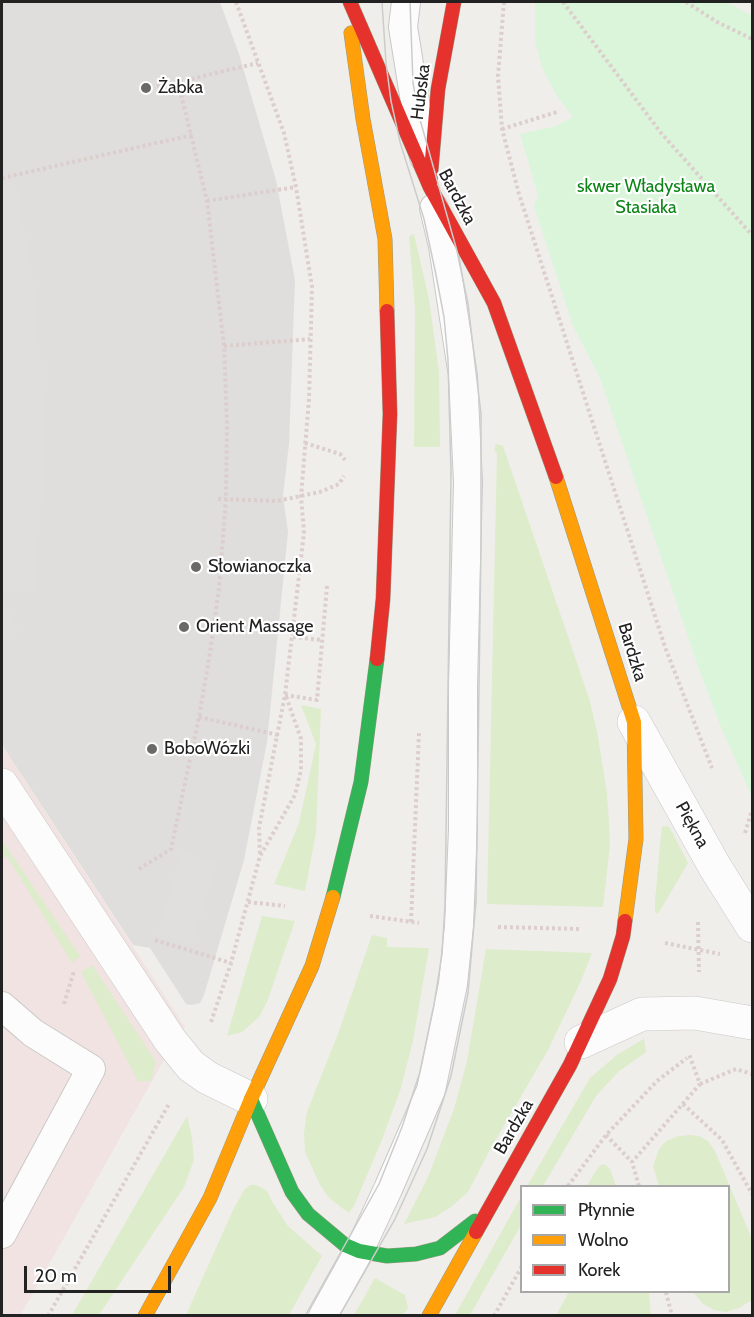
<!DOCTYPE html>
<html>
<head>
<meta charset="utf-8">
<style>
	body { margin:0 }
	#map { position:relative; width:754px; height:1317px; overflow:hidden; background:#f0eeeb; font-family:Cabin,sans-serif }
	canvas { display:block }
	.frame { position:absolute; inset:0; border:3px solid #222; pointer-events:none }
	.legend { position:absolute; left:520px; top:1185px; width:210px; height:108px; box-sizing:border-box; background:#fff; border:2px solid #a7a7a7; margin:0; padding:8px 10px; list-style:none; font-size:18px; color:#222 }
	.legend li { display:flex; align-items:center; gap:12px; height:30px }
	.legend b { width:30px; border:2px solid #a7a7a7 }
	.scale { position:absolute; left:24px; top:1266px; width:147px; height:27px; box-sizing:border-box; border:3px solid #222; border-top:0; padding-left:8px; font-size:18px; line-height:21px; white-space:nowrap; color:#222; -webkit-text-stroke:4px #fff; paint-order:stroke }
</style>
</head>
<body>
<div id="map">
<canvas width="754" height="1317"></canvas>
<div class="frame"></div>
<ul class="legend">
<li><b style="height:8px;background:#30b455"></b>Płynnie</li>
<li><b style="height:8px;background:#ff9f0a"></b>Wolno</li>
<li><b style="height:8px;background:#e5322d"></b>Korek</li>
</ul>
<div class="scale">20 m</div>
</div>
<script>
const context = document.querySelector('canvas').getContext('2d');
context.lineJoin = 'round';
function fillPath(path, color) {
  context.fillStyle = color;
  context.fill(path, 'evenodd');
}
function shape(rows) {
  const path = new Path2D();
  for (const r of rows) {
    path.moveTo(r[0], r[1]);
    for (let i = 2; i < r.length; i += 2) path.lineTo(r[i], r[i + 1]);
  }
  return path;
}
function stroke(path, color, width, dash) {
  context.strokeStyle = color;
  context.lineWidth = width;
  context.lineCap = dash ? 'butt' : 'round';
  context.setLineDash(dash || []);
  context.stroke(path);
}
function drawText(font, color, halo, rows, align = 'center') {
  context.font = font + ' Cabin,sans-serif';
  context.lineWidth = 4.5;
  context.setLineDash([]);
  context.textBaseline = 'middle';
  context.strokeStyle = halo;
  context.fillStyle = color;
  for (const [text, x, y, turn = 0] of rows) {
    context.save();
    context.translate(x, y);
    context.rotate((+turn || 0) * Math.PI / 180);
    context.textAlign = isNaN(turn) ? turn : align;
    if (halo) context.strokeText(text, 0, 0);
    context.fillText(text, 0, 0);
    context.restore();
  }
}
fillPath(shape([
	[2,2,220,2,239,54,276,180,295,280,289,444,283,496,288,532,267,742,244,860,204,995,200,1003,192,1005,186,1004,150,948,133,945,2,745]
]), '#dfdedc');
fillPath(shape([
	[2,745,185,1027,161,1065,20,1316,2,1315]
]), '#f1e3e1');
fillPath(shape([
	[414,234,429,299,439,372,440,447,414,447,415,308,409,236],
	[496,444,503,446,589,698,597,731,607,793,609,823,610,846,603,907,487,904,497,453,494,450],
	[301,705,321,709,316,833,305,891,274,884,299,823,316,744],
	[667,826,670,828,688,863,658,914,655,912,655,901,660,844,662,827],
	[2,840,80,956,72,963,7,856,2,859],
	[262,916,295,921,267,1002,259,1017,242,1032,227,1036],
	[372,935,387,938,387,947,429,948,413,1041,400,1091,381,1142,354,1206,349,1213,330,1199,320,1185,305,1152,304,1133,307,1112,339,1031],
	[486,949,592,953,581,981,548,1050,491,1148,468,1192,451,1207,435,1217,404,1224,428,1177,454,1109,467,1061],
	[92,965,156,1062,151,1081,138,1081,81,972],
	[644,1039,646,1052,618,1072,596,1096,543,1186,527,1186,590,1078,618,1054],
	[187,1116,192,1137,194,1160,184,1187,99,1315,72,1315],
	[690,1135,699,1136,708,1141,715,1151,752,1239,752,1300,739,1308,726,1312,714,1310,703,1304,693,1292,728,1292,728,1186,659,1186,653,1166,659,1149,666,1141,679,1136],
	[602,1164,606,1165,610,1169,616,1186,587,1186,597,1169],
	[250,1185,257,1185,267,1191,273,1203,288,1226,322,1256,289,1315,186,1315,233,1210,244,1190],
	[521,1197,521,1225,470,1315,455,1315],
	[375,1278,405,1295,408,1308,403,1315,354,1315],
	[569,1292,649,1292,651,1315,556,1315]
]), '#ddeccb');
fillPath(shape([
	[535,2,727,2,752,16,752,797,720,725,699,669,600,378,573,326,534,206,538,195,520,134,556,126,573,117,557,96,543,70,535,42]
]), '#daf5da');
fillPath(shape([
	[15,181,32,272,41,367,43,481,34,592,2,591,2,533,6,479,5,369,2,333,2,184],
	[2,601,20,629,2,640],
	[182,852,217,863,192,945,157,934]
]), '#e0dfde');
const lane = shape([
	[406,2,403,27,424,157],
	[2,1006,33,1033,91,1069,2,1234],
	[323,1316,359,1251,388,1189,431,1090,453,984,459,926,463,829,463,686,468,482,463,376,443,246,434,208]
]);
const street = shape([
	[634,722,715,867,752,926],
	[2,785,170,1040,191,1066,208,1078,251,1099],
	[581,1042,642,1014,695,1013,752,1023]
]);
const fast = shape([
	[333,897,361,782,377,659],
	[251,1099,292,1192,308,1214,345,1245,359,1251,387,1256,416,1254,440,1248,475,1221]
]);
const slow = shape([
	[351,33,363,119,385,239,387,311],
	[556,477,634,722,636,839,625,921],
	[145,1316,210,1198,251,1099,312,966,333,897],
	[429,1316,476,1232]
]);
const jam = shape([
	[350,2,430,187,494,303,556,477],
	[430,183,438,89,454,2],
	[377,659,383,599,390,414,387,311],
	[476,1232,570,1065,610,979,623,936,625,921]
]);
stroke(lane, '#c9c8c7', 30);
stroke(street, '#c9c8c7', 34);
stroke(fast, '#999a82', 15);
stroke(slow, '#999a82', 15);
stroke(jam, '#999a82', 15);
stroke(shape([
	[236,2,284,133,296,187,312,287,309,399,301,496,304,533,285,695,259,828,260,856],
	[504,2,498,76,502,129,519,194,665,647,712,768],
	[563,2,661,133,752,235],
	[686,2,717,22,752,39],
	[157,86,178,82],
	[502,129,557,112],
	[2,178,192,135],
	[207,201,296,187],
	[224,346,310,339],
	[305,443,340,454,345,460],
	[218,499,277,501,320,492,339,484,344,476],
	[293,637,322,640],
	[285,695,317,700,327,586],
	[199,717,278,735],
	[745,833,752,810],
	[139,869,171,849,199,717,210,653,219,588,226,499,227,424,224,346,218,295,207,201,178,82,258,63],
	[248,902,285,906],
	[370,916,419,923],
	[411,922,419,733],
	[698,922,699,972],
	[498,927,581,929],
	[155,940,231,963],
	[665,943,720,954],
	[64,1004,74,971],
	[211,1022,231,963,260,856,295,795,301,770,301,739,286,696],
	[700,1084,736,1069,752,1074],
	[683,1104,722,1140,752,1194],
	[606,1135,632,1162],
	[568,1186,606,1135,657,1081,687,1058],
	[639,1186,632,1162,700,1084,689,1054],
	[666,1292,672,1316],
	[48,1316,169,1104],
	[494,1316,522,1266]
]), '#dccecd', 4, [3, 3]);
stroke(lane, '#fdfcfc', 28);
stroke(street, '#fdfcfc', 33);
stroke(fast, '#30b455', 14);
stroke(slow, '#ff9f0a', 14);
stroke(jam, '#e5322d', 14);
stroke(shape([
	[305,1316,379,1184,402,1127,420,1072,434,1005,442,954,445,906,451,473,448,360,444,317,435,270,424,219,400,142,391,101,386,63,382,2],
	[339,1316,395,1219,427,1149,451,1076,468,993,476,901,481,543,481,414,468,304,457,251,419,116,413,83,410,2]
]), '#ccc', 1.5);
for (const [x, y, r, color] of [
	[146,88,6,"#6a6968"],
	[196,567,6,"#6a6968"],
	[184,627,6,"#6a6968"],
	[152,749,6,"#6a6968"]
]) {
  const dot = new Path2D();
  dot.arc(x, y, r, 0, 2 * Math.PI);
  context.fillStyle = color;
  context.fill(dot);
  stroke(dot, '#fff', 2);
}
drawText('18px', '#222', '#fff', [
	["Żabka",158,88],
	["Słowianoczka",208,567],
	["Orient Massage",196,627],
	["BoboWózki",164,749]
], 'left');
drawText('18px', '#222', '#fff', [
	["Hubska",421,92,-83],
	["Bardzka",457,197,62],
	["Bardzka",632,652,73],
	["Piękna",692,825,61],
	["Bardzka",514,1127,-60]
]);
drawText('18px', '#0c8416', '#fff', [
	["skwer Władysława",646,187],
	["Stasiaka",646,208]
]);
</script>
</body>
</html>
